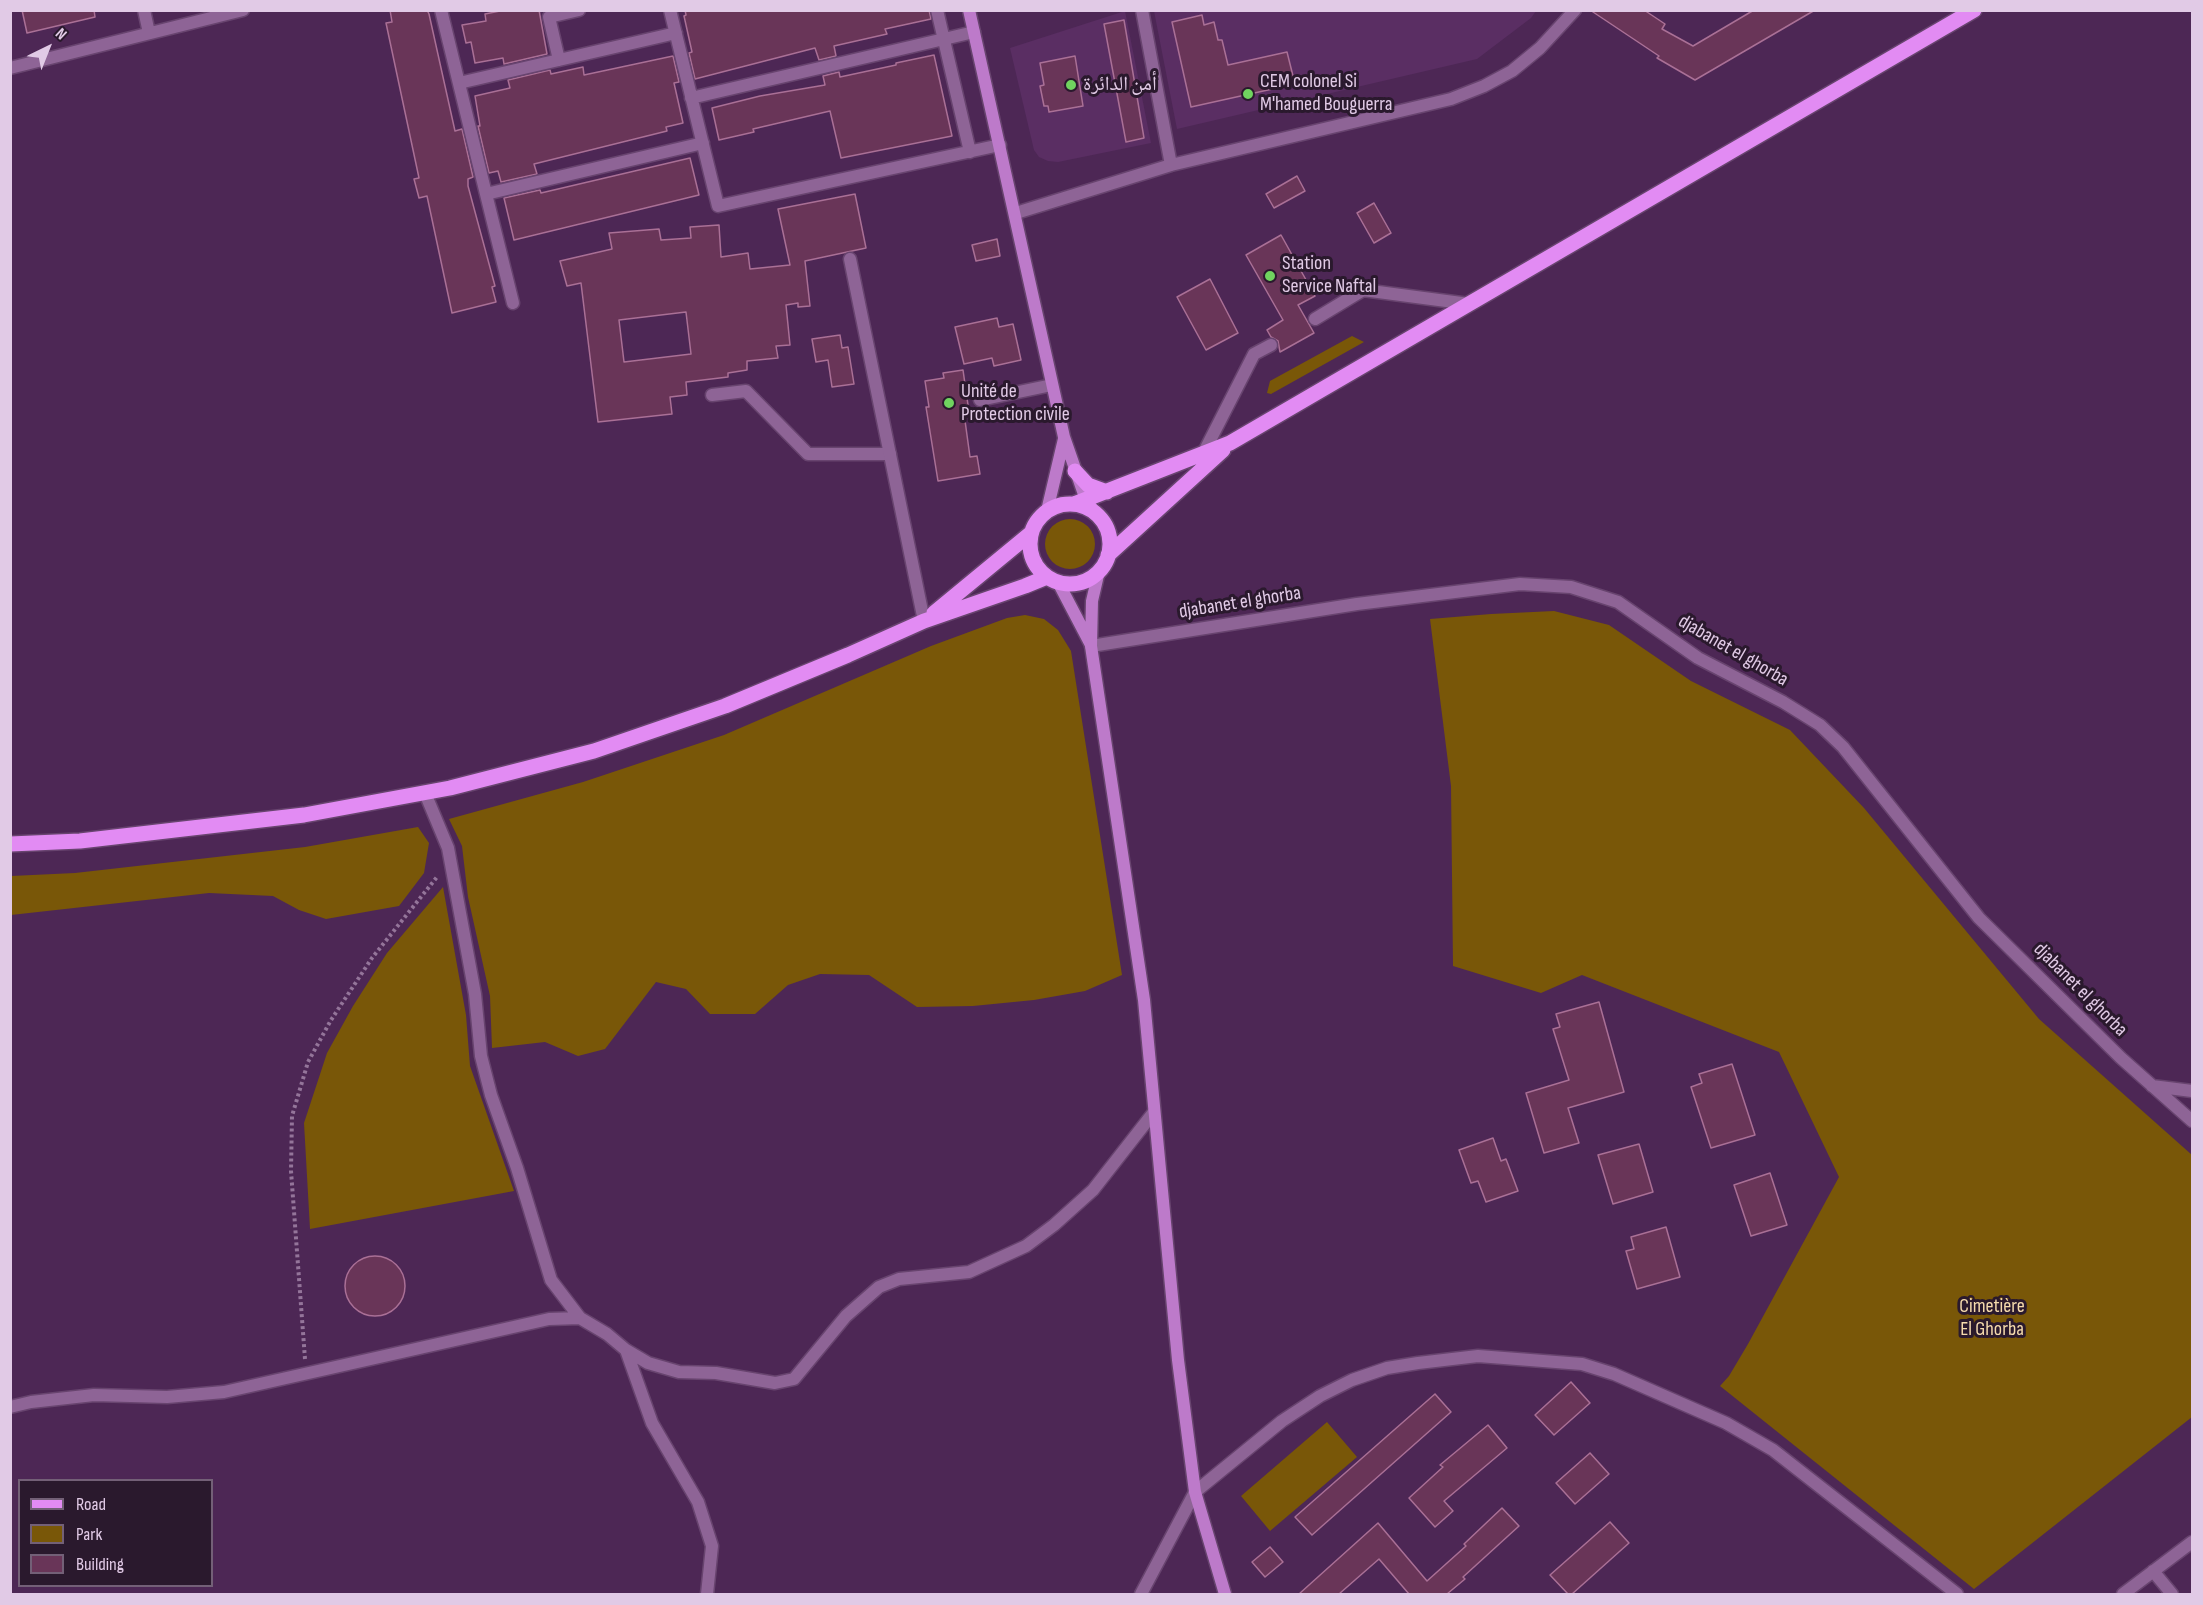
<!DOCTYPE html>
<html>
<head>
<meta charset="utf-8">
<style>
	body { margin:0 }
	#map { position:relative; width:2203px; height:1605px; overflow:hidden; background:#4d2755; font-family:"Sofia Sans Condensed",sans-serif }
	canvas { display:block }
	.frame { position:absolute; inset:0; border:12px solid #e1cae6; pointer-events:none }
	.legend { position:absolute; left:18px; top:1479px; width:195px; height:108px; box-sizing:border-box; background:#2a192d; border:2px solid #736077; margin:0; padding:8px 10px; list-style:none; font-size:18px; color:#e1cae6 }
	.legend li { display:flex; align-items:center; gap:12px; height:30px }
	.legend b { width:30px; border:2px solid #736077 }
	.north { position:absolute; left:18px; top:18px; width:60px; height:60px; -webkit-text-stroke:4px #2a192d; paint-order:stroke; rotate:43deg; font-size:16px; font-weight:700; line-height:24px; text-align:center; color:#e1cae6 }
	.north::after { content:''; display:block; margin:auto; width:21px; height:27px; background:#e1cae6; clip-path:polygon(50% 0,100% 100%,50% 72%,0 100%) }
</style>
</head>
<body>
<div id="map">
<canvas width="2203" height="1605"></canvas>
<div class="frame"></div>
<ul class="legend">
<li><b style="height:8px;background:#e28bf3"></b>Road</li>
<li><b style="height:16px;background:#795708"></b>Park</li>
<li><b style="height:16px;background:#693558"></b>Building</li>
</ul>
<div class="north">N</div>
</div>
<script>
const context = document.querySelector('canvas').getContext('2d');
context.lineJoin = 'round';
function fillPath(path, color) {
  context.fillStyle = color;
  context.fill(path, 'evenodd');
}
function shape(rows) {
  const path = new Path2D();
  for (const r of rows) {
    if (r.length === 3) {
      path.moveTo(r[0] + r[2], r[1]);
      path.arc(r[0], r[1], r[2], 0, 2 * Math.PI);
      continue;
    }
    path.moveTo(r[0], r[1]);
    for (let i = 2; i < r.length; i += 2) path.lineTo(r[i], r[i + 1]);
  }
  return path;
}
function stroke(path, color, width, dash) {
  context.strokeStyle = color;
  context.lineWidth = width;
  context.lineCap = dash ? 'butt' : 'round';
  context.setLineDash(dash || []);
  context.stroke(path);
}
function drawText(font, color, halo, rows, align = 'center') {
  context.font = font + ' "Sofia Sans Condensed","Noto Naskh Arabic",sans-serif';
  context.lineWidth = 6;
  context.setLineDash([]);
  context.textBaseline = 'middle';
  context.strokeStyle = halo;
  context.fillStyle = color;
  for (const [text, x, y, turn = 0] of rows) {
    context.save();
    context.translate(x, y);
    context.rotate((+turn || 0) * Math.PI / 180);
    context.textAlign = isNaN(turn) ? turn : align;
    if (halo) context.strokeText(text, 0, 0);
    context.fillText(text, 0, 0);
    context.restore();
  }
}
fillPath(shape([
	[1125,11,1151,143,1058,162,1048,161,1039,157,1034,150,1010,48],
	[1154,11,1536,11,1531,18,1477,59,1177,129]
]), '#5a2e63');
fillPath(shape([
	[1352,336,1364,342,1271,394,1267,393,1270,381],
	[1070,544,25],
	[1554,611,1609,625,1691,681,1790,730,1864,808,2039,1019,2192,1155,2192,1417,1974,1589,1720,1386,1729,1376,1748,1344,1839,1177,1779,1052,1582,975,1541,993,1453,966,1451,786,1430,619,1491,614],
	[1025,615,1044,619,1058,630,1071,651,1122,975,1085,991,1034,1000,973,1006,917,1007,869,975,820,974,788,985,755,1014,710,1014,686,989,656,982,605,1049,578,1056,545,1042,492,1048,490,996,468,897,462,846,449,819,583,782,724,735,931,646,1007,618],
	[418,827,429,843,424,873,399,906,326,919,299,910,273,896,209,893,11,915,11,876,75,873,305,847],
	[443,887,466,1015,470,1066,514,1191,310,1229,304,1123,327,1053,353,1006,387,953],
	[1327,1422,1357,1457,1270,1531,1241,1496]
]), '#795708');
const building = shape([
	[22,10,94,10,95,17,27,33,22,10],
	[390,10,427,10,429,14,455,131,462,129,473,177,468,179,468,186,495,286,492,287,496,302,452,313,427,196,419,198,414,179,419,178,386,23,392,22,390,10],
	[505,10,539,10,547,54,504,64,503,58,475,63,471,42,466,43,462,25,486,21,485,14,505,10],
	[685,10,929,10,931,19,885,29,887,34,834,46,836,56,819,60,815,48,695,79,689,53,692,52,684,16,686,15,685,10],
	[1590,10,1644,10,1665,24,1662,29,1693,46,1754,10,1815,10,1695,80,1657,58,1659,56,1590,10],
	[1202,15,1204,25,1214,22,1218,40,1222,40,1228,65,1287,52,1295,84,1191,107,1172,22,1202,15],
	[1124,20,1144,138,1126,142,1104,24,1124,20],
	[934,55,952,136,841,158,830,111,753,129,754,132,719,140,712,108,760,96,825,85,823,76,839,72,840,77,896,65,896,63,934,55],
	[673,56,679,82,674,83,683,123,666,127,667,131,534,164,537,174,501,182,498,171,489,173,478,126,480,126,475,96,510,88,508,80,550,70,551,74,583,67,584,75,673,56],
	[1075,56,1083,106,1049,112,1048,106,1044,106,1040,86,1044,85,1040,63,1075,56],
	[690,158,699,195,514,240,504,198,540,190,541,193,690,158],
	[1297,176,1305,191,1274,208,1266,194,1297,176],
	[855,194,866,248,805,261,810,306,798,307,798,303,786,305,790,345,776,346,778,358,747,361,747,370,728,373,728,377,686,382,687,395,670,397,672,414,598,422,581,283,567,286,560,261,612,249,609,233,659,229,661,240,691,238,690,227,719,225,721,257,748,253,750,269,790,265,778,209,855,194],
	[686,312,691,354,624,362,619,320,686,312],
	[1374,203,1391,233,1374,243,1357,213,1374,203],
	[1281,235,1315,296,1298,305,1314,333,1280,352,1278,341,1271,337,1267,330,1283,320,1246,255,1281,235],
	[997,239,1000,256,976,261,972,245,997,239],
	[1210,279,1238,333,1206,350,1177,297,1210,279],
	[997,318,999,327,1013,324,1021,360,994,366,992,358,964,364,955,327,997,318],
	[840,335,842,348,848,347,854,384,832,387,828,360,816,362,812,339,840,335],
	[963,370,968,405,963,406,970,457,977,456,980,474,938,481,926,407,929,407,925,381,944,378,943,373,963,370],
	[1599,1002,1624,1092,1568,1108,1579,1143,1544,1153,1526,1093,1569,1080,1553,1029,1560,1027,1556,1014,1599,1002],
	[1732,1064,1755,1135,1711,1148,1691,1087,1702,1083,1699,1074,1732,1064],
	[1493,1138,1501,1161,1506,1159,1518,1191,1486,1202,1478,1181,1471,1183,1459,1150,1493,1138],
	[1639,1144,1653,1192,1613,1204,1598,1155,1639,1144],
	[1770,1173,1787,1225,1751,1236,1734,1185,1770,1173],
	[1666,1227,1680,1277,1637,1289,1626,1251,1634,1249,1631,1237,1666,1227],
	[375,1286,30],
	[1571,1382,1590,1403,1554,1435,1535,1415,1571,1382],
	[1435,1394,1451,1412,1312,1535,1295,1517,1435,1394],
	[1488,1425,1507,1448,1444,1501,1453,1511,1435,1527,1409,1498,1443,1467,1440,1465,1488,1425],
	[1590,1453,1609,1474,1575,1504,1556,1483,1590,1453],
	[1502,1508,1519,1526,1463,1577,1465,1579,1447,1594,1409,1594,1379,1559,1339,1594,1299,1594,1378,1523,1427,1581,1466,1546,1464,1544,1502,1508],
	[1610,1522,1629,1543,1572,1594,1568,1594,1550,1575,1610,1522],
	[1270,1547,1283,1562,1265,1577,1252,1562,1270,1547]
]);
fillPath(building, '#693558');
stroke(building, '#aa7096', 1.5);
const lane = shape([
	[1315,319,1363,290,1469,304],
	[712,395,746,391,808,454,890,454],
	[980,400,1052,385],
	[1203,454,1254,354,1271,345]
]);
const street = shape([
	[144,10,149,33],
	[441,10,486,194,703,143],
	[670,10,718,206,1000,145],
	[937,10,970,152],
	[1142,10,1171,165],
	[559,60,549,17,579,10],
	[10,68,243,10],
	[459,83,676,33],
	[691,98,974,32],
	[486,194,513,303],
	[1016,213,1171,165,1451,99,1484,86,1512,71,1540,48,1575,10],
	[850,259,924,621],
	[1091,646,1357,604,1520,584,1571,587,1618,602,1698,658,1783,702,1820,725,1843,747,1979,918,2121,1058,2192,1121],
	[425,793,448,848,475,994,481,1056,491,1095,517,1168,551,1280,580,1318],
	[2152,1086,2192,1091],
	[626,1350,648,1363,679,1372,716,1373,775,1383,794,1379,846,1316,879,1287,899,1279,969,1272,1026,1246,1054,1225,1093,1190,1154,1112],
	[10,1407,31,1402,94,1395,167,1397,224,1392,549,1319,580,1318,607,1334,626,1350,652,1423,698,1502,712,1546,707,1594],
	[2153,1571,2172,1594],
	[1141,1594,1195,1492,1282,1421,1320,1396,1352,1380,1387,1368,1418,1363,1478,1356,1582,1364,1614,1374,1726,1423,1773,1450,1957,1594],
	[2123,1594,2192,1542]
]);
const secondary = shape([
	[969,10,1064,437,1086,500,1097,515],
	[1047,511,1064,439],
	[1099,571,1092,601,1091,646,1144,1000,1178,1360,1195,1492,1225,1594],
	[1058,582,1091,645]
]);
const primary = shape([
	[1075,471,1088,485,1107,492],
	[1074,504,1230,443,1974,10],
	[1070,544,40],
	[1108,555,1223,450],
	[934,613,1031,533],
	[10,844,80,841,304,815,450,788,594,751,725,706,848,655,924,621,1025,586,1047,577]
]);
stroke(lane, '#68446f', 15);
stroke(street, '#68446f', 15);
stroke(secondary, '#68446f', 15);
stroke(primary, '#68446f', 18);
stroke(shape([
	[305,1359,291,1171,292,1116,308,1062,331,1020,372,958,437,877]
]), '#94759a', 4, [3, 3]);
stroke(lane, '#8e6496', 12);
stroke(street, '#8e6496', 12);
stroke(secondary, '#bd7aca', 12);
stroke(primary, '#e28bf3', 15);
for (const [x, y, r, color] of [
	[1071,85,6,"#70d35f"],
	[1248,94,6,"#70d35f"],
	[1270,276,6,"#70d35f"],
	[949,403,6,"#70d35f"]
]) {
  const dot = new Path2D();
  dot.arc(x, y, r, 0, 2 * Math.PI);
  context.fillStyle = color;
  context.fill(dot);
  stroke(dot, '#2a192d', 2);
}
drawText('20px', '#e1cae6', '#2a192d', [
	["CEM colonel Si",1260,82],
	["M'hamed Bouguerra",1260,105],
	["أمن الدائرة",1083,85],
	["Station",1282,264],
	["Service Naftal",1282,287],
	["Unité de",961,392],
	["Protection civile",961,415]
], 'left');
drawText('20px', '#e1cae6', '#2a192d', [
	["djabanet el ghorba",1240,603,-9],
	["djabanet el ghorba",1733,651,30],
	["djabanet el ghorba",2080,990,45]
]);
drawText('20px', '#f6dbad', '#2a192d', [
	["Cimetière",1992,1307],
	["El Ghorba",1992,1330]
]);
</script>
</body>
</html>
